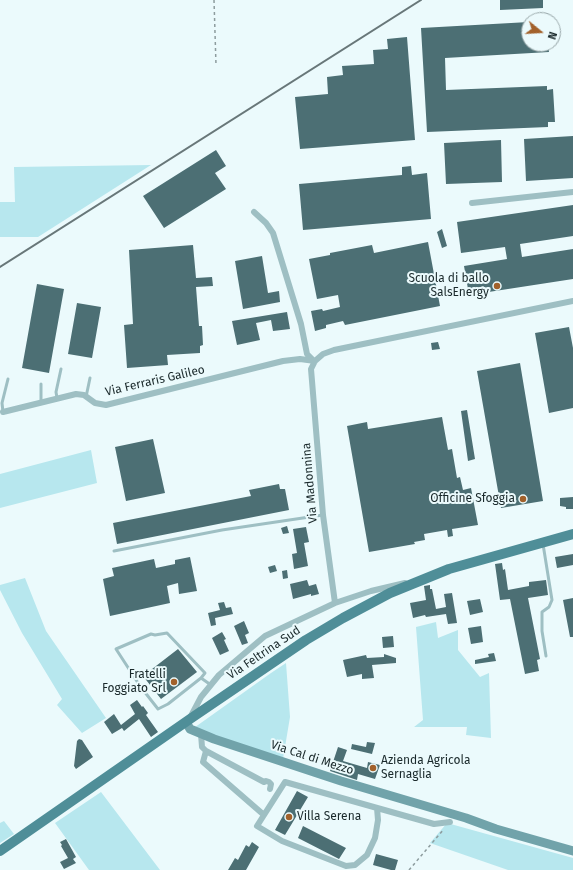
<!DOCTYPE html>
<html>
<head>
<meta charset="utf-8">
<style>
	body { margin:0 }
	#map { position:relative; width:573px; height:870px; overflow:hidden; background:#ebfafc; font-family:"Fira Sans",sans-serif }
	canvas { display:block }
	.north { position:absolute; left:521px; top:12px; width:40px; height:40px; box-sizing:border-box; background:#ebfafc; border:1px solid #97a6a8; border-radius:50%; rotate:108deg; font-size:11px; font-weight:700; line-height:16px; text-align:center; color:#1a292b }
	.north::after { content:''; display:block; margin:auto; width:14px; height:18px; background:#a2612b; clip-path:polygon(50% 0,100% 100%,50% 72%,0 100%) }
</style>
</head>
<body>
<div id="map">
<canvas width="573" height="870"></canvas>
<div class="north">N</div>
</div>
<script>
const context = document.querySelector('canvas').getContext('2d');
context.lineJoin = 'round';
function fillPath(path, color) {
  context.fillStyle = color;
  context.fill(path, 'evenodd');
}
function shape(rows) {
  const path = new Path2D();
  for (const r of rows) {
    path.moveTo(r[0], r[1]);
    for (let i = 2; i < r.length; i += 2) path.lineTo(r[i], r[i + 1]);
  }
  return path;
}
function stroke(path, color, width, dash) {
  context.strokeStyle = color;
  context.lineWidth = width;
  context.lineCap = dash ? 'butt' : 'round';
  context.setLineDash(dash || []);
  context.stroke(path);
}
function drawText(font, color, halo, rows, align = 'center') {
  context.font = font + ' "Fira Sans",sans-serif';
  context.lineWidth = 4;
  context.setLineDash([]);
  context.textBaseline = 'middle';
  context.strokeStyle = halo;
  context.fillStyle = color;
  for (const [text, x, y, turn = 0] of rows) {
    context.save();
    context.translate(x, y);
    context.rotate((+turn || 0) * Math.PI / 180);
    context.textAlign = isNaN(turn) ? turn : align;
    if (halo) context.strokeText(text, 0, 0);
    context.fillText(text, 0, 0);
    context.restore();
  }
}
fillPath(shape([
	[151,165,38,237,0,237,0,202,15,202,14,167],
	[91,450,97,483,0,508,0,474],
	[25,578,46,631,106,718,82,733,57,705,62,699,22,633,0,590,0,585],
	[436,622,438,638,458,630,458,650,480,677,489,673,491,738,466,735,467,727,414,727,423,720,416,627],
	[286,663,290,717,283,759,191,730,271,673],
	[101,792,160,870,89,870,55,823],
	[4,821,14,834,0,843,0,823],
	[447,823,573,858,573,870,508,870,430,843]
]), '#b7e7ee');
fillPath(shape([
	[500,0,543,0,543,8,500,10],
	[529,22,529,44,548,44,549,52,445,58,446,90,547,86,547,90,553,89,555,122,548,122,548,127,427,132,421,28],
	[407,37,415,140,300,149,295,97,328,94,327,77,343,75,342,66,374,64,373,50,388,49,387,39],
	[573,136,573,178,526,181,524,139],
	[501,140,502,182,446,184,444,143],
	[216,150,226,166,215,173,226,189,164,228,143,196],
	[411,166,412,175,427,173,431,219,303,230,299,184,402,175,402,167],
	[573,205,573,236,520,244,522,257,573,249,573,279,469,295,464,266,507,259,505,247,461,253,457,222],
	[442,229,447,246,442,248,437,232],
	[428,242,440,306,345,325,343,321,326,325,326,328,315,331,311,311,322,309,323,311,340,307,338,295,317,299,309,259,330,255,330,253,372,245,374,253],
	[193,245,196,278,212,277,213,286,196,287,199,326,202,326,203,345,200,346,200,353,167,355,168,365,127,368,124,325,133,324,129,250],
	[262,256,268,293,279,291,280,302,243,309,235,261],
	[37,284,64,289,49,373,22,368],
	[77,303,101,307,92,358,68,354],
	[287,312,290,329,273,331,271,320,256,323,260,340,237,345,232,321],
	[569,327,573,348,573,408,549,413,535,333],
	[438,342,440,349,432,350,431,343],
	[520,363,543,501,501,508,477,371],
	[467,410,475,459,468,461,461,411],
	[442,417,448,450,452,449,457,478,460,477,463,490,471,488,478,525,452,529,453,536,448,537,447,530,424,534,425,540,414,542,415,544,369,552,347,426,367,422,368,429],
	[153,439,165,493,126,501,115,447],
	[279,484,280,489,285,489,289,510,117,544,113,523,251,496,249,490],
	[573,497,573,509,566,509,566,507,560,506,560,498],
	[287,526,289,533,283,534,281,528],
	[306,527,309,542,304,543,308,566,294,569,292,554,297,553,293,529],
	[573,554,573,565,557,568,555,557],
	[190,557,197,591,179,594,178,583,167,586,170,603,110,616,103,579,114,576,112,568,154,559,156,568,175,564,175,560],
	[502,563,503,570,505,569,508,590,529,586,529,582,546,580,548,595,528,598,540,659,537,660,539,671,525,674,510,599,500,600,495,564],
	[275,565,277,571,270,573,268,567],
	[287,570,288,578,283,579,282,571],
	[307,580,309,586,316,584,319,594,311,596,311,594,293,599,290,584],
	[430,585,430,589,432,589,436,609,446,607,444,594,452,593,457,623,448,624,446,614,426,617,425,615,413,618,410,603,426,600,424,586],
	[573,598,573,637,570,637,563,600],
	[480,599,483,612,470,615,467,601],
	[224,602,226,608,231,607,233,614,215,618,216,625,211,626,208,613,220,610,218,603],
	[244,621,249,633,245,635,248,643,242,645,234,626],
	[481,626,483,642,471,644,468,628],
	[222,632,226,639,224,640,229,651,220,655,212,638],
	[393,636,394,647,383,648,382,637],
	[178,649,197,672,161,699,143,676],
	[494,653,496,661,475,664,475,660,489,657,488,654],
	[384,654,396,658,396,663,372,665,374,678,362,679,362,674,347,677,343,660,366,655,367,658,384,657],
	[137,700,142,707,143,706,148,713,146,715,158,732,151,737,139,719,124,731,122,728,112,734,104,722,114,714,121,725,135,714,130,705],
	[79,739,82,740,93,757,76,769,74,766,77,741],
	[367,742,375,743,372,754,351,749,352,744,366,747],
	[338,747,347,750,343,761,367,768,368,762,380,765,375,779,358,774,357,780,330,771],
	[297,791,308,797,285,835,275,830],
	[303,826,346,848,339,859,298,838],
	[66,839,76,857,73,859,76,863,64,869,60,862,68,858,61,846,62,845,60,842],
	[252,842,259,847,246,870,228,870,235,858,238,860,246,845,249,847],
	[376,854,398,860,395,870,391,870,373,865]
]), '#4c6f74');
stroke(shape([
	[214,0,216,65],
	[409,870,444,829]
]), '#8d9c9e', 1.5, [3, 3]);
stroke(shape([
	[86,397,90,378],
	[57,398,56,392,61,369],
	[41,402,41,384],
	[3,412,2,403,8,379],
	[543,544,552,600,549,607,542,612,542,631,546,656],
	[114,551,222,530,323,515],
	[201,678,168,704,158,709,140,686,116,649,151,634,155,635,167,633,205,673,201,678,211,685]
]), '#9ebfc3', 3);
stroke(shape([
	[472,203,573,192],
	[254,212,266,223,273,233,301,324,307,354,313,360],
	[3,412,76,394,84,395,95,403,106,405,283,361,300,359,315,361],
	[335,603,323,515,312,381,311,369,315,361,323,354,334,350,573,301],
	[191,716,201,697,219,675,265,636,335,603,371,591,405,583],
	[201,734,202,747,206,751,203,762,264,815,285,782,434,824,450,822],
	[206,751,264,782,266,781,269,782,271,784,270,789],
	[264,815,257,826,282,841,346,866,355,865,367,855,375,838,378,820,377,808]
]), '#9ebfc3', 6);
stroke(shape([
	[186,722,190,729,214,739,341,781,466,818,496,829,573,851]
]), '#71a3aa', 9);
stroke(shape([
	[0,851,190,719,306,640,343,618,390,593,449,569,573,534]
]), '#4f8e98', 10);
stroke(shape([
	[0,267,421,0]
]), '#687779', 2);
for (const [x, y, r, color] of [
	[497,286,4,"#a2612b"],
	[523,499,4,"#a2612b"],
	[174,682,4,"#a2612b"],
	[373,768,4,"#a2612b"],
	[289,817,4,"#a2612b"]
]) {
  const dot = new Path2D();
  dot.arc(x, y, r, 0, 2 * Math.PI);
  context.fillStyle = color;
  context.fill(dot);
  stroke(dot, '#ebfafc', 1.5);
}
drawText('12px', '#1a292b', '#ebfafc', [
	["Scuola di ballo",489,279],
	["SalsEnergy",489,293],
	["Officine Sfoggia",515,499],
	["Fratelli",166,675],
	["Foggiato Srl",166,689],
	["Azienda Agricola",381,761,"left"],
	["Sernaglia",381,775,"left"],
	["Villa Serena",297,817,"left"]
], 'right');
drawText('12px', '#1a292b', '#ebfafc', [
	["Via Ferraris Galileo",155,381,-13],
	["Via Madonnina",310,483,-95],
	["Via Feltrina Sud",264,653,-34],
	["Via Cal di Mezzo",312,758,18]
]);
</script>
</body>
</html>
